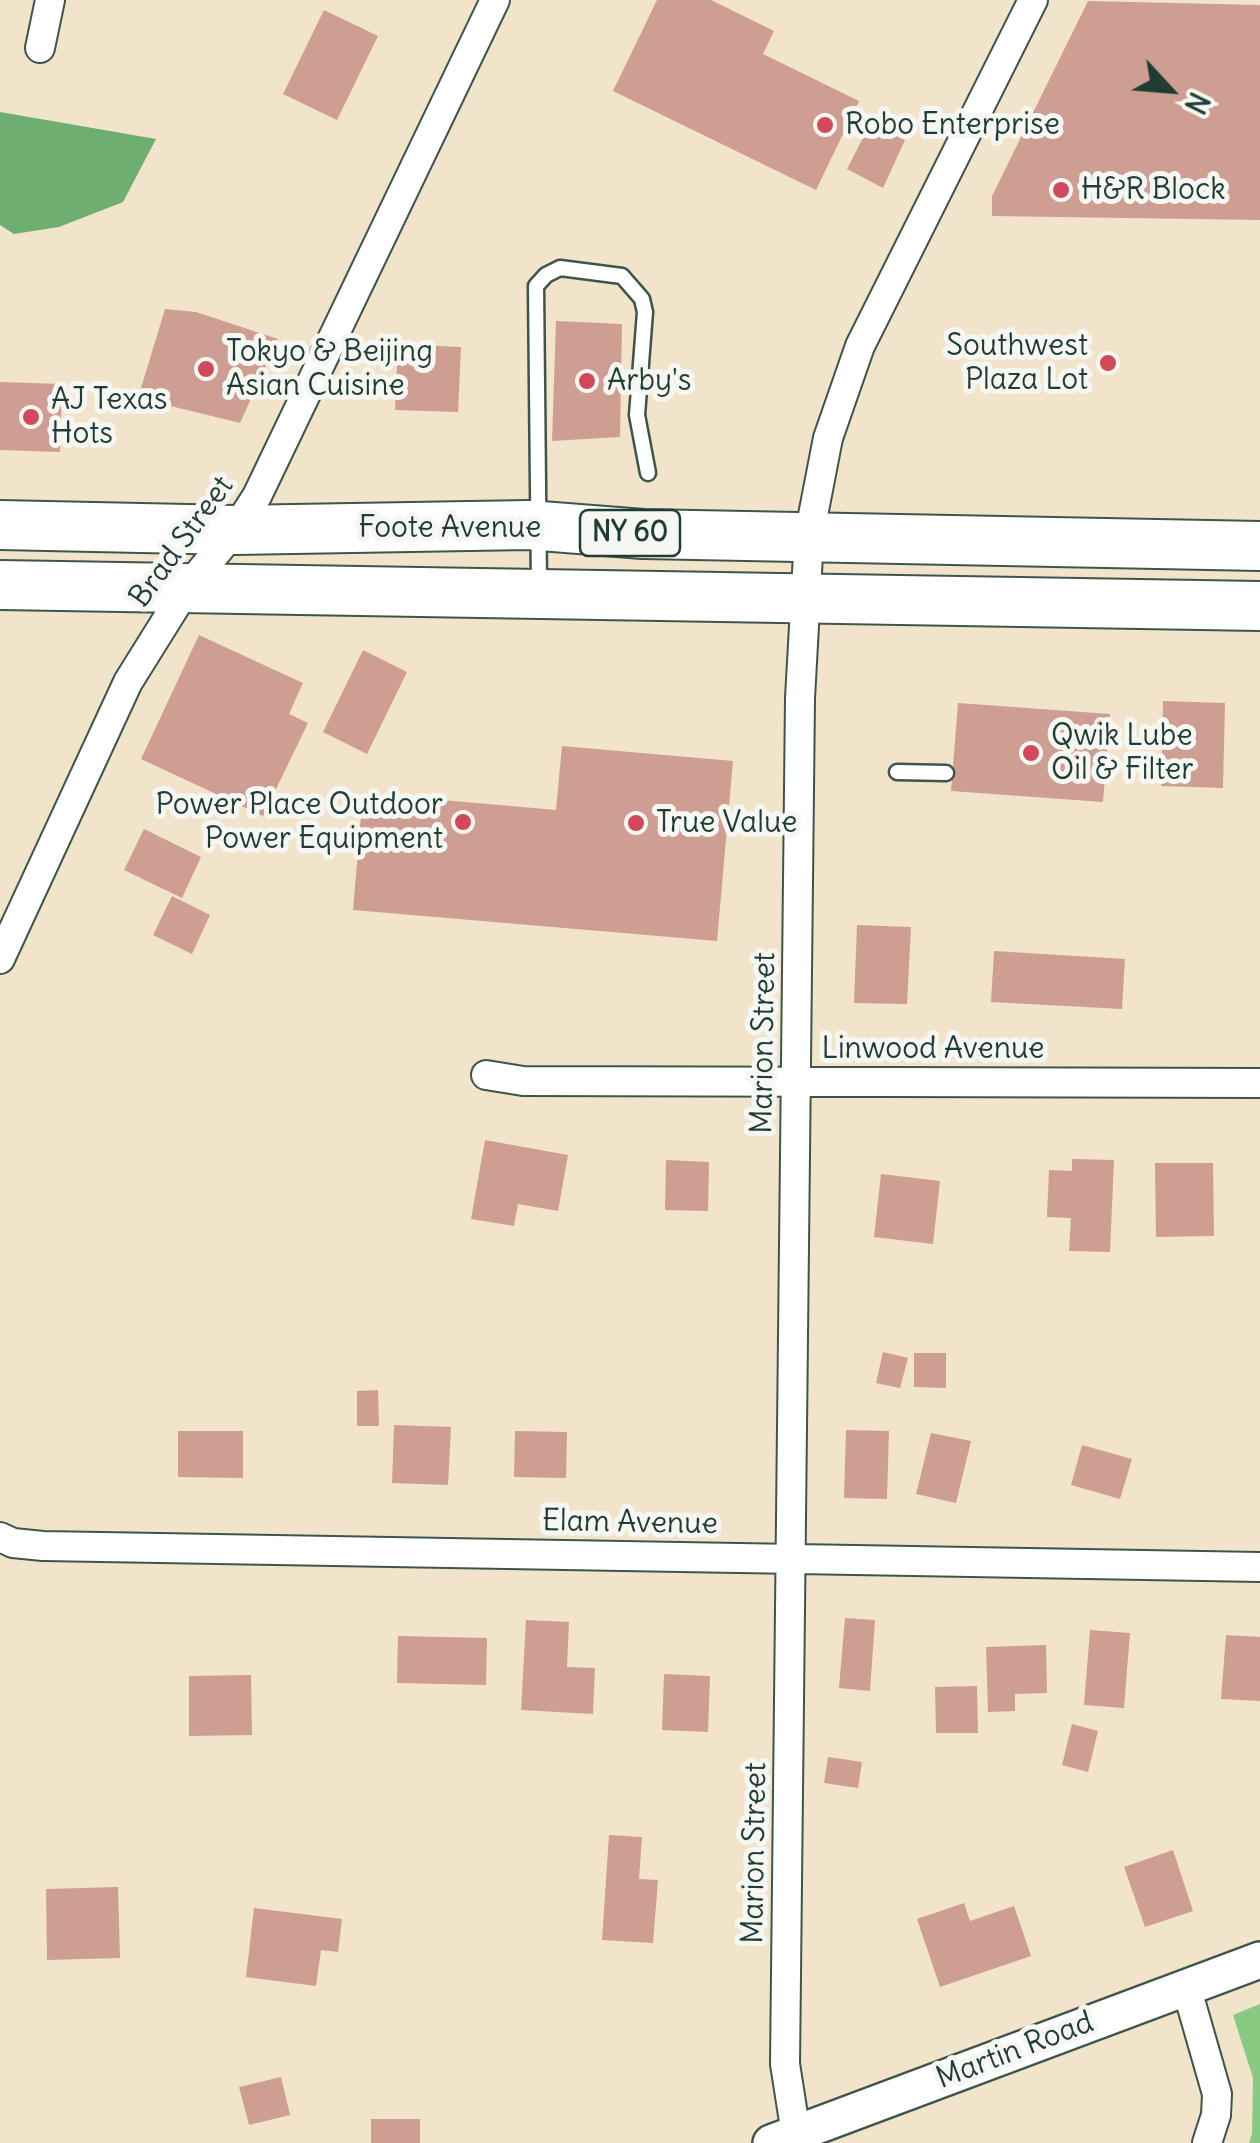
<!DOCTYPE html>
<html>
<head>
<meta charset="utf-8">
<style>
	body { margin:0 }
	#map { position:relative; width:1260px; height:2143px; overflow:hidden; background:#f1e4ca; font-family:Delius,sans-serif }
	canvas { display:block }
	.north { position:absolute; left:1120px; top:40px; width:100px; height:100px; -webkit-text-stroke:8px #f6f6f2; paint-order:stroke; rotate:116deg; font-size:28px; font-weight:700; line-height:40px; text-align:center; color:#1f3d34 }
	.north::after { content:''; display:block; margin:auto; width:35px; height:45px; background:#1f3d34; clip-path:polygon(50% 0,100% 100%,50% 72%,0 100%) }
</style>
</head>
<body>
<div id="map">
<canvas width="1260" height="2143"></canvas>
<div class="north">N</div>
</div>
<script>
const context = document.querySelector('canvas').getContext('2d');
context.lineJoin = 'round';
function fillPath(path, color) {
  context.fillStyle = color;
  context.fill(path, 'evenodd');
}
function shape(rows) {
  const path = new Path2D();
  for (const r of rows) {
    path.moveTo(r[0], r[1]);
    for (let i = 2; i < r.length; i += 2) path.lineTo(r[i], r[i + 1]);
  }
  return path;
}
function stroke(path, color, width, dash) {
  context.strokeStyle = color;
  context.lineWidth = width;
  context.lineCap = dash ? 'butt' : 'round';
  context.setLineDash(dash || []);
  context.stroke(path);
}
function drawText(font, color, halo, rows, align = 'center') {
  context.font = font + ' Delius,sans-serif';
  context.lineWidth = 10;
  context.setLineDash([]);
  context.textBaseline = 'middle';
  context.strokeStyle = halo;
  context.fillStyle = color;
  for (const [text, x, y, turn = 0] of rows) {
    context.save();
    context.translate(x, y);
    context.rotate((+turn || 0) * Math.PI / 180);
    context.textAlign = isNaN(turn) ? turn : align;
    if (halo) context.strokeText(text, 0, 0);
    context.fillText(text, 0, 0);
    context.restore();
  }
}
fillPath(shape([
	[1260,2004,1260,2143,1249,2143,1252,2134,1253,2078,1233,2015]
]), '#89ca82');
fillPath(shape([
	[0,112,156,139,123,202,59,227,14,234,0,225]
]), '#6eae70');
fillPath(shape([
	[657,0,711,0,774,31,763,54,859,101,816,190,613,91],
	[1088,1,1260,5,1260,220,992,216,992,196],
	[324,10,378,36,337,120,283,94],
	[870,124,905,140,883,188,847,169],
	[165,309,196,312,278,339,240,423,138,398],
	[556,321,622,324,620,437,552,441],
	[398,344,461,347,458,412,395,410],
	[0,382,62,384,60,452,0,450],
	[199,635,303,683,289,714,308,723,263,816,141,759],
	[363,650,407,672,367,754,323,732],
	[1163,701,1225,703,1223,788,1161,786],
	[958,703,1110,714,1103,802,951,791],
	[562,746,733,761,717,941,353,910,363,793,556,810],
	[144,829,201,857,182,898,124,870],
	[172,896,210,915,192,954,153,935],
	[857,925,911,927,907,1004,854,1003],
	[994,951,1125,959,1122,1009,991,1002],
	[485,1140,568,1155,558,1211,518,1204,514,1226,471,1219],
	[1072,1159,1114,1160,1110,1252,1069,1251,1071,1218,1047,1217,1049,1170,1072,1171],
	[666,1160,709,1162,708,1211,665,1210],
	[1155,1163,1213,1163,1214,1236,1156,1237],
	[881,1174,940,1181,933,1244,874,1237],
	[883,1352,908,1358,900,1388,876,1383],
	[914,1353,946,1353,946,1388,914,1387],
	[378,1390,379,1426,357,1426,357,1391],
	[394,1425,451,1427,448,1485,392,1483],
	[846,1430,889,1431,887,1499,844,1498],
	[178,1431,243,1431,243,1478,178,1477],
	[515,1431,567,1432,566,1478,514,1477],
	[931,1433,971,1441,956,1503,916,1494],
	[1082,1445,1132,1459,1120,1499,1071,1485],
	[845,1618,875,1620,870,1691,839,1688],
	[526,1620,569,1622,567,1667,595,1668,593,1714,521,1710],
	[1090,1630,1130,1633,1124,1708,1084,1705],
	[1226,1635,1260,1637,1260,1701,1221,1699],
	[398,1636,487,1638,486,1685,397,1683],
	[1046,1645,1047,1693,1015,1694,1015,1711,988,1712,986,1647],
	[664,1674,710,1676,708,1732,662,1730],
	[251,1675,252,1735,189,1736,189,1676],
	[977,1686,978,1733,936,1733,935,1687],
	[1072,1724,1098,1731,1088,1772,1062,1765],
	[828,1757,862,1762,858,1788,824,1783],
	[609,1835,642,1837,639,1879,658,1880,653,1943,602,1940],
	[1173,1850,1193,1911,1145,1927,1124,1867],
	[118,1887,120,1958,47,1960,46,1889],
	[964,1903,970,1921,1014,1906,1031,1956,940,1987,917,1919],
	[254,1908,342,1919,338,1952,321,1950,316,1986,246,1977],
	[281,2077,290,2115,249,2125,239,2087],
	[371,2119,420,2119,420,2143,371,2143]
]), '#ce9e93');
const service = shape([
	[539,586,536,286,546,275,560,268,622,276,642,299,645,312,637,415,648,473],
	[897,772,946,773]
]);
const minor = shape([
	[40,48,50,0],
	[0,959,128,682,186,589,235,530,257,496,495,0],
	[486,1075,523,1081,1260,1083],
	[0,1537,13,1543,43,1546,1260,1567],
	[1186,1986,1217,2094,1216,2115,1207,2143],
	[796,2134,785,2064,800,698,809,536,828,438,860,346,1033,0]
]);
const tertiary = shape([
	[771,2143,1260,1960]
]);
const trunk = shape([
	[0,525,235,530,528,525,643,534,1260,546],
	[0,585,1260,606]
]);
stroke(service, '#3e564a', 19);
stroke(minor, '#3e564a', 32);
stroke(tertiary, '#3e564a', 40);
stroke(trunk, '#3e564a', 52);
stroke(service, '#fff', 14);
stroke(minor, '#fff', 28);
stroke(tertiary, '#fff', 35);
stroke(trunk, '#fff', 48);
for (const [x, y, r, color] of [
	[825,125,10,"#d1495b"],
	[1061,190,10,"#d1495b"],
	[1108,363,10,"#d1495b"],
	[206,369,10,"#d1495b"],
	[587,381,10,"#d1495b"],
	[31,417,10,"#d1495b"],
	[1031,753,10,"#d1495b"],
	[463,822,10,"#d1495b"],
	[636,823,10,"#d1495b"]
]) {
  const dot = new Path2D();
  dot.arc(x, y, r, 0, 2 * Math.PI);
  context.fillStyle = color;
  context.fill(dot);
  stroke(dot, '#f6f6f2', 4);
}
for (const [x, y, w] of [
	[630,533,100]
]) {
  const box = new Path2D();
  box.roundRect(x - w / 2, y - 23, w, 46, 8);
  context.fillStyle = '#f6f6f2';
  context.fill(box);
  stroke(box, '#1f3d34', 2.5);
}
drawText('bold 28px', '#1f3d34', null, [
	["NY 60",630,533]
]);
drawText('30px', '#1f3d34', '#f6f6f2', [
	["Robo Enterprise",845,125],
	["H&R Block",1081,190],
	["Southwest",1088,346,"right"],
	["Plaza Lot",1088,380,"right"],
	["Tokyo & Beijing",226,352],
	["Asian Cuisine",226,386],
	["Arby's",607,381],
	["AJ Texas",51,400],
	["Hots",51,434],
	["Qwik Lube",1051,736],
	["Oil & Filter",1051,770],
	["Power Place Outdoor",443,805,"right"],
	["Power Equipment",443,839,"right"],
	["True Value",656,823]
], 'left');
drawText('30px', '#1f3d34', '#f6f6f2', [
	["Foote Avenue",450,528],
	["Brad Street",182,542,-54],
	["Marion Street",764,1043,-89],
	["Linwood Avenue",933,1049],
	["Elam Avenue",630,1523,1],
	["Marion Street",755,1853,-89],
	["Martin Road",1015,2051,-21]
]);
</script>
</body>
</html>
